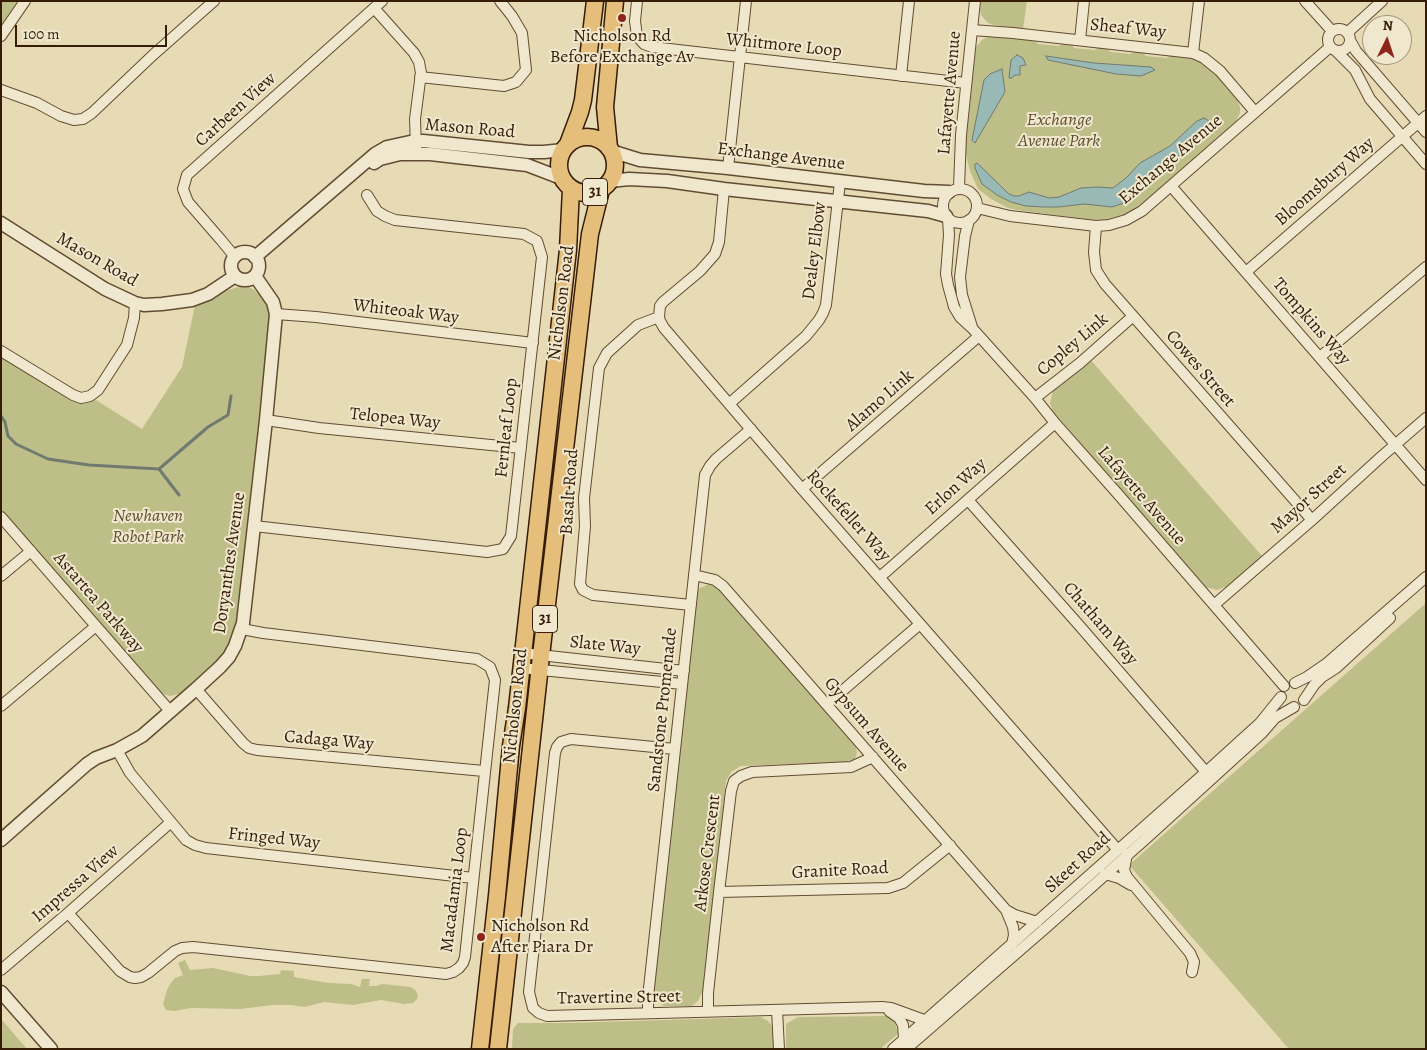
<!DOCTYPE html>
<html>
<head>
<meta charset="utf-8">
<style>
	body { margin:0 }
	#map { position:relative; width:1427px; height:1050px; overflow:hidden; background:#e7dbb5; font-family:Alegreya,serif }
	canvas { display:block }
	.frame { position:absolute; inset:0; border:2px solid #361c05; pointer-events:none }
	.north { position:absolute; left:1362px; top:15px; width:50px; height:50px; box-sizing:border-box; background:#efe8cf; border:1px solid #a5967e; border-radius:50%; rotate:4deg; font-size:14px; font-weight:700; line-height:20px; text-align:center; color:#361c05 }
	.north::after { content:''; display:block; margin:auto; width:18px; height:22px; background:#8f2418; clip-path:polygon(50% 0,100% 100%,50% 72%,0 100%) }
	.scale { position:absolute; left:15px; top:25px; width:152px; height:22px; box-sizing:border-box; border:2px solid #361c05; border-top:0; padding-left:6px; font-size:15px; line-height:18px; white-space:nowrap; color:#361c05; -webkit-text-stroke:4px #efe8cf; paint-order:stroke }
</style>
</head>
<body>
<div id="map">
<canvas width="1427" height="1050"></canvas>
<div class="frame"></div>
<div class="north">N</div>
<div class="scale">100 m</div>
</div>
<script>
const context = document.querySelector('canvas').getContext('2d');
context.lineJoin = 'round';
function fillPath(path, color) {
  context.fillStyle = color;
  context.fill(path, 'evenodd');
}
function shape(rows) {
  const path = new Path2D();
  for (const r of rows) {
    if (r.length === 3) {
      path.moveTo(r[0] + r[2], r[1]);
      path.arc(r[0], r[1], r[2], 0, 2 * Math.PI);
      continue;
    }
    path.moveTo(r[0], r[1]);
    for (let i = 2; i < r.length; i += 2) path.lineTo(r[i], r[i + 1]);
  }
  return path;
}
function stroke(path, color, width, dash) {
  context.strokeStyle = color;
  context.lineWidth = width;
  context.lineCap = dash ? 'butt' : 'round';
  context.setLineDash(dash || []);
  context.stroke(path);
}
function drawText(font, color, halo, rows, align = 'center') {
  context.font = font + ' Alegreya,serif';
  context.lineWidth = 4;
  context.setLineDash([]);
  context.textBaseline = 'middle';
  context.strokeStyle = halo;
  context.fillStyle = color;
  for (const [text, x, y, turn = 0] of rows) {
    context.save();
    context.translate(x, y);
    context.rotate((+turn || 0) * Math.PI / 180);
    context.textAlign = isNaN(turn) ? turn : align;
    if (halo) context.strokeText(text, 0, 0);
    context.fillText(text, 0, 0);
    context.restore();
  }
}
fillPath(shape([
	[1,1,18,1,1,27],
	[981,1,1027,1,1023,29,994,25,988,23,981,15,980,9],
	[989,36,1034,40,1038,44,1059,46,1063,43,1071,44,1074,48,1095,50,1099,47,1106,48,1111,52,1130,54,1135,51,1142,52,1146,56,1167,58,1171,55,1195,59,1204,63,1211,69,1237,100,1240,107,1240,113,1236,121,1144,202,1129,213,1104,220,1094,220,1023,211,1008,208,991,199,978,189,970,171,966,155,966,141,976,47,982,40],
	[242,286,248,287,253,289,264,299,270,310,270,319,236,623,228,647,216,663,179,694,170,696,161,693,157,689,1,510,1,356,74,401,83,403,96,400,142,429,182,367,195,305,228,290],
	[1089,358,1262,556,1228,586,1217,590,1206,587,1053,411,1050,403,1053,391],
	[709,584,718,587,856,745,857,753,855,759,844,762,741,766,731,772,726,781,704,988,698,1001,692,1006,664,1006,658,1002,653,992,696,594,700,588],
	[1426,603,1426,1049,1289,1049,1129,865],
	[185,960,190,970,213,968,250,976,259,976,280,974,281,970,294,971,294,977,329,983,351,984,360,987,362,979,370,979,369,986,376,986,382,984,411,987,416,991,418,996,417,999,413,1003,404,1004,381,1000,353,1005,324,1002,305,1007,291,1005,272,1005,241,1009,191,1008,174,1011,166,1010,163,1004,167,990,170,984,175,978,183,975,178,963],
	[888,1016,895,1023,898,1034,880,1049,786,1049,786,1024,798,1017],
	[761,1017,768,1021,773,1027,774,1049,512,1049,513,1029,518,1023,566,1023],
	[1,1019,27,1049,1,1049]
]), '#bdbe88');
const water = shape([
	[1017,55,1023,58,1026,65,1020,66,1020,75,1015,75,1012,78,1009,78,1011,60,1017,55],
	[1046,56,1094,63,1151,67,1155,70,1141,76,1116,74,1048,60,1046,56],
	[1002,69,1005,92,975,143,972,140,984,80,990,74,1002,69],
	[1204,118,1209,121,1206,131,1183,153,1158,170,1135,197,1124,203,1112,207,1084,204,1059,207,1043,207,1026,206,1011,202,997,195,982,184,975,168,975,164,977,163,1009,194,1014,196,1019,196,1029,192,1049,198,1059,197,1081,188,1098,187,1113,188,1126,178,1140,163,1170,146,1197,121,1204,118]
]);
fillPath(water, '#98b9b5');
stroke(water, '#717a6f', 1);
stroke(shape([
	[1,416,5,422,8,436,16,444,48,459,89,465,159,469,208,427,228,415,231,396],
	[159,469,179,495]
]), '#717a6f', 3);
const minor = shape([
	[637,1,635,21,637,36,644,44,652,47,966,83],
	[1305,1,1332,31],
	[374,8,414,53,419,62,421,73,415,119,416,148],
	[1339,40,11],
	[972,30,1013,33,1193,53,1204,58,1220,71,1255,112],
	[1347,33,1382,1],
	[1,36,25,1],
	[1080,40,1084,1],
	[1350,40,1356,51,1426,132],
	[1336,51,1355,70,1370,99,1426,164],
	[1193,53,1199,1],
	[901,76,909,1],
	[420,77,504,86,516,82,526,70,522,33,512,16,500,1],
	[1,90,37,103,61,116,74,120,83,119,92,113,153,55,214,1],
	[728,168,746,1],
	[1171,186,1426,480],
	[959,188,961,135,975,1],
	[960,206,17],
	[724,189,719,242,715,254,700,271,663,302,660,306,659,317,660,321,664,328,802,489,1117,849],
	[977,208,1010,216,1096,226,1109,225,1126,220,1142,211,1330,47],
	[948,219,949,235,946,274,948,285,954,307,960,317,972,328,1035,398,1055,423,1117,493,1284,686],
	[969,220,965,236,960,277,962,295,972,327],
	[1096,226,1094,252,1096,270,1105,284,1312,520],
	[235,257,221,240,188,202,183,189,187,175,382,1],
	[1246,272,1426,116],
	[276,314,316,317,533,343],
	[659,317,638,325,607,353,599,368,584,498,585,526,580,584,583,590,593,595,691,605],
	[1,351,73,395,81,398,90,396,98,390,127,345,134,318,135,303],
	[1320,357,1426,267],
	[1035,398,1080,363,1132,317],
	[729,404,806,336,819,320,823,313,826,305,840,182],
	[266,420,319,428,521,448],
	[802,489,979,336],
	[968,500,1078,624,1206,772],
	[1,517,170,711],
	[254,526,487,552,503,549,511,536,542,257,537,241,524,234,395,220,385,216,377,211,367,195],
	[694,575,715,580,723,586,1006,910,1015,915,1037,922],
	[1,576,31,551],
	[880,577,1055,423],
	[1214,605,1312,520,1381,457,1426,418],
	[522,653,684,671],
	[521,668,682,684],
	[1295,683,1307,677,1326,664,1426,577],
	[196,689,243,743,249,748,257,750,484,771],
	[1304,700,1314,685,1322,677,1336,668,1390,618],
	[827,704,920,624],
	[1,706,96,626],
	[675,749,571,739,561,742,557,747,555,753,529,992,533,1008,539,1013,547,1016,882,1007,891,1008,924,1020],
	[117,750,130,773,186,840,195,845,206,848,473,878],
	[1127,854,1124,870,1127,877,1190,953,1194,962,1192,972],
	[1105,874,1119,878,1131,885],
	[719,892,888,888,903,883,950,845],
	[1006,910,1013,927,1014,935,1012,944],
	[68,913,120,971,130,977,135,978,141,977,148,973,175,951,182,948,193,947,446,974,453,972,459,968,463,963,465,957,495,680,490,667,477,659,263,633,242,629],
	[1,970,68,913,171,822],
	[777,1010,779,1049],
	[889,1011,899,1018,903,1025,904,1038],
	[708,1012,708,993,719,892,731,791,734,781,741,776,752,772,851,767,873,757],
	[648,1013,648,997,705,475,710,466,716,459,751,429],
	[893,1049,1206,772,1260,723,1281,697],
	[906,1049,1049,925,1150,835,1262,733,1275,718,1294,707]
]);
const tertiary = shape([
	[611,151,640,160,728,168,924,191,949,192],
	[374,163,380,159,400,154,430,154,527,165,561,178],
	[610,181,629,179,667,181,724,189,928,211,946,216],
	[1,223,105,289,135,303,144,305,162,304,192,300,208,294,235,276],
	[245,266,14],
	[255,257,375,154,387,147,410,142,423,141,529,152,544,152,563,150],
	[1,840,87,764,96,758,117,750,142,736,196,689,220,667,229,657,235,646,243,623,266,420,276,314,273,302,255,276],
	[1,992,51,1049]
]);
const primary = shape([
	[587,165,28],
	[568,144,580,112,583,100,595,1],
	[609,148,605,107,615,1],
	[480,1049,497,896,511,746,517,708,568,250,571,189],
	[498,1049,541,656,590,234,601,190]
]);
stroke(minor, '#624c31', 12);
stroke(tertiary, '#624c31', 15);
stroke(primary, '#361c05', 19);
stroke(minor, '#efe8cf', 10);
stroke(tertiary, '#efe8cf', 12);
stroke(primary, '#e4be7a', 16);
for (const [x, y, r, color] of [
	[622,18,5,"#8f2418"],
	[481,937,5,"#8f2418"]
]) {
  const dot = new Path2D();
  dot.arc(x, y, r, 0, 2 * Math.PI);
  context.fillStyle = color;
  context.fill(dot);
  stroke(dot, '#efe8cf', 2);
}
for (const [x, y, w] of [
	[595,192,25],
	[545,619,25]
]) {
  const box = new Path2D();
  box.roundRect(x - w / 2, y - 13.5, w, 27, 4);
  context.fillStyle = '#efe8cf';
  context.fill(box);
  stroke(box, '#361c05', 1);
}
drawText('bold 16px', '#361c05', null, [
	["31",595,192],
	["31",545,619]
]);
drawText('18px', '#361c05', '#efe8cf', [
	["Sheaf Way",1128,29,6],
	["Whitmore Loop",784,46,6],
	["Lafayette Avenue",950,93,-85],
	["Carbeen View",236,110,-42],
	["Mason Road",470,129,5],
	["Exchange Avenue",781,157,7],
	["Exchange Avenue",1171,160,-40],
	["Bloomsbury Way",1325,182,-41],
	["Dealey Elbow",815,251,-83],
	["Mason Road",97,260,30],
	["Nicholson Road",562,303,-83],
	["Whiteoak Way",406,312,7],
	["Tompkins Way",1311,322,49],
	["Copley Link",1073,345,-40],
	["Cowes Street",1200,369,49],
	["Alamo Link",880,401,-41],
	["Telopea Way",395,419,6],
	["Fernleaf Loop",507,428,-84],
	["Erlon Way",956,487,-42],
	["Basalt Road",570,492,-86],
	["Lafayette Avenue",1141,496,49],
	["Mayor Street",1309,499,-42],
	["Rockefeller Way",848,516,48],
	["Doryanthes Avenue",230,563,-82],
	["Astartea Parkway",98,603,49],
	["Chatham Way",1100,624,49],
	["Slate Way",605,646,6],
	["Nicholson Road",516,706,-84],
	["Sandstone Promenade",663,710,-84],
	["Gypsum Avenue",866,725,49],
	["Cadaga Way",329,741,5],
	["Fringed Way",274,839,6],
	["Arkose Crescent",708,853,-83],
	["Skeet Road",1078,863,-42],
	["Granite Road",840,871,-3],
	["Impressa View",76,884,-41],
	["Macadamia Loop",455,890,-83],
	["Travertine Street",619,998,-1]
]);
drawText('18px', '#361c05', '#efe8cf', [
	["Nicholson Rd",622,37],
	["Before Exchange Av",622,58],
	["Nicholson Rd",491,927,"left"],
	["After Piara Dr",491,948,"left"]
]);
drawText('italic 18px', '#5e4d2c', '#efe8cf', [
	["Exchange",1059,121],
	["Avenue Park",1059,142],
	["Newhaven",148,517],
	["Robot Park",148,538]
]);
</script>
</body>
</html>
